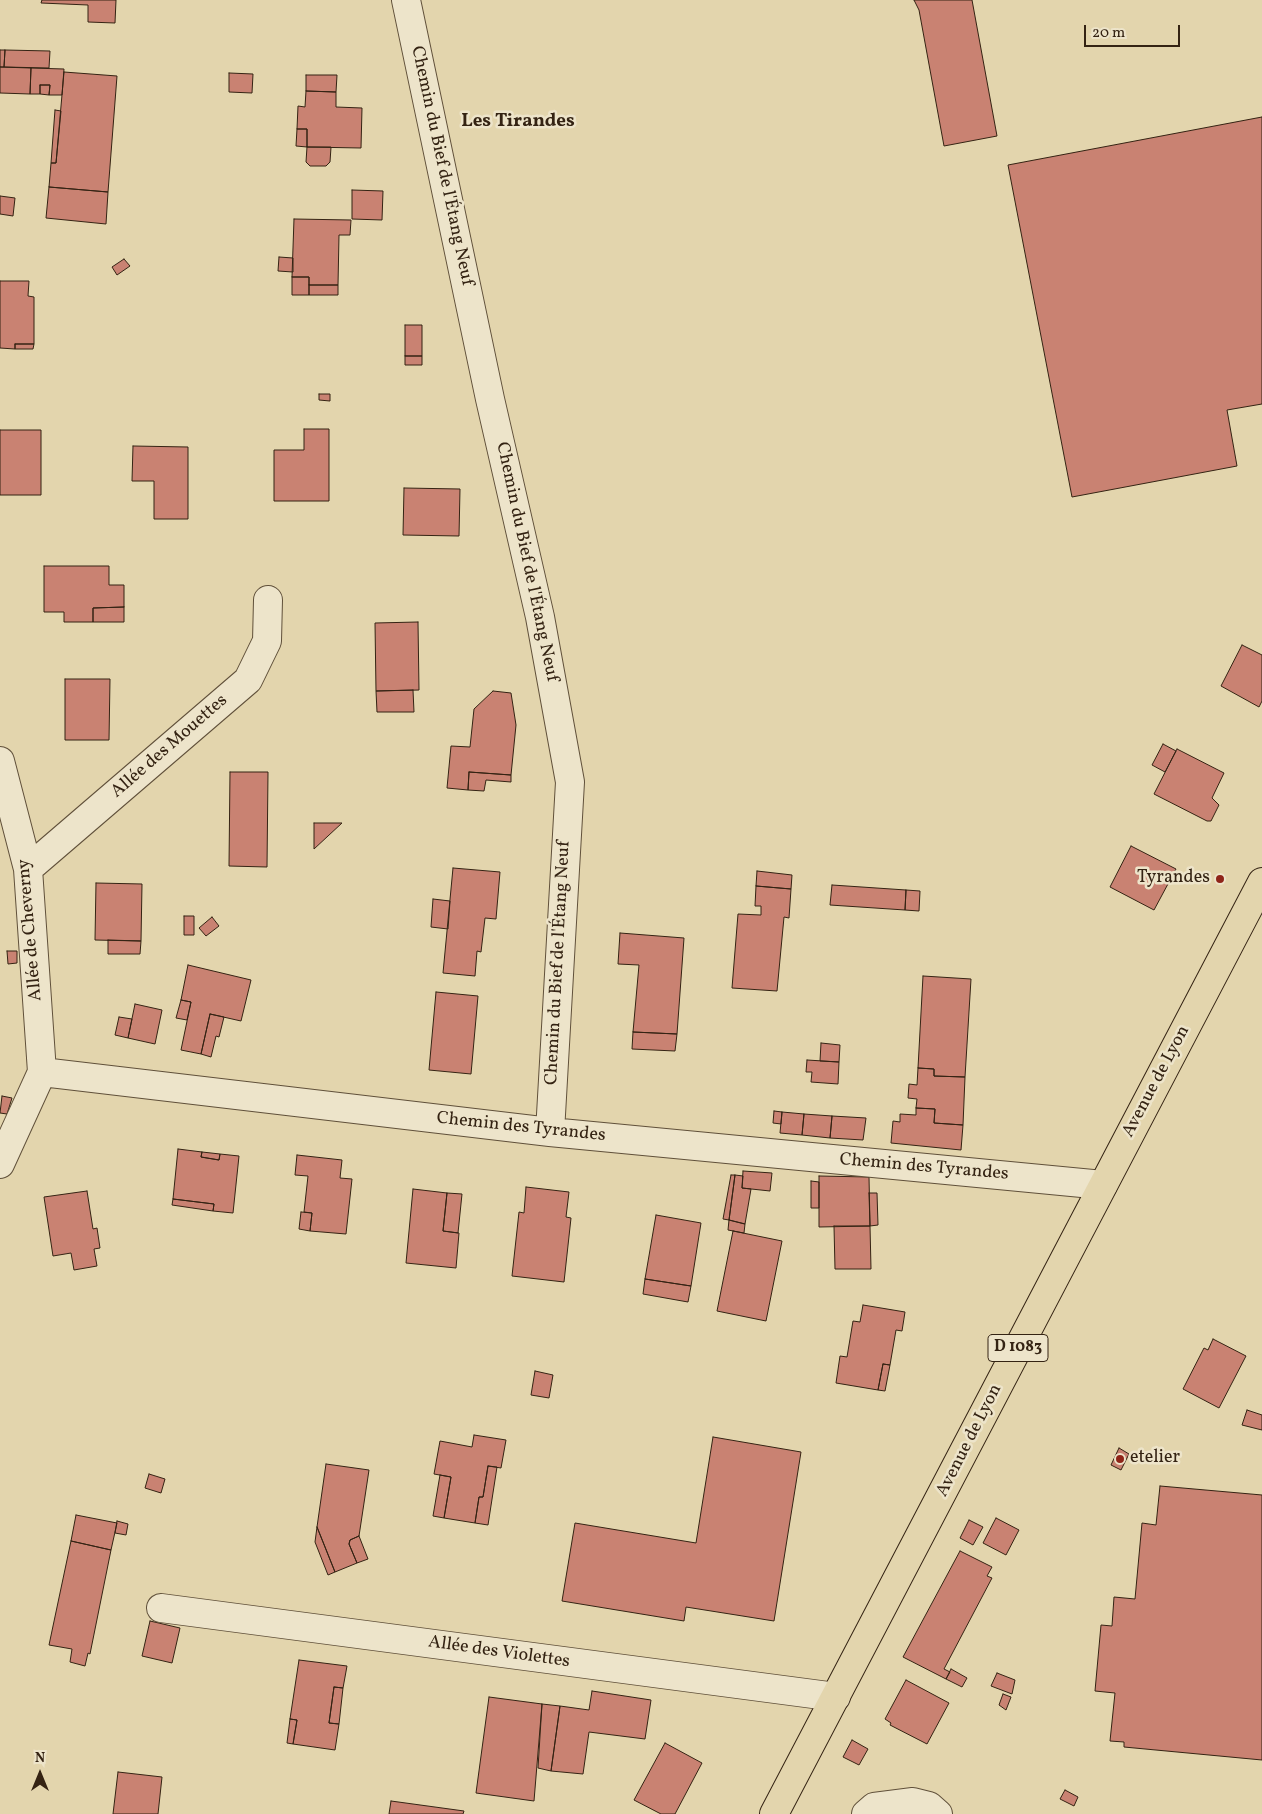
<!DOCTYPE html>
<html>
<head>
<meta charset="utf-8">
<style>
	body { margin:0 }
	#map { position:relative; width:1262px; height:1814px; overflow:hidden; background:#e3d5ad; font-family:Vollkorn,serif }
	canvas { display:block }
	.north { position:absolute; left:15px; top:1749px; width:50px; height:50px; -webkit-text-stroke:4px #ede4ca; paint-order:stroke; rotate:0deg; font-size:14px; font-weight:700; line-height:20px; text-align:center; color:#342313 }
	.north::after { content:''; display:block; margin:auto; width:18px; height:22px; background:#342313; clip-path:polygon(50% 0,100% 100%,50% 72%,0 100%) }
	.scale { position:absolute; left:1084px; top:25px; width:96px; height:22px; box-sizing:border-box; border:2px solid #342313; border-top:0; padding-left:6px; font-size:15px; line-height:18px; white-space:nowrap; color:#342313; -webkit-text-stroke:4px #ede4ca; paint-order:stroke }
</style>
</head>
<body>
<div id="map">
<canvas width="1262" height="1814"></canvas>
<div class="north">N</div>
<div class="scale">20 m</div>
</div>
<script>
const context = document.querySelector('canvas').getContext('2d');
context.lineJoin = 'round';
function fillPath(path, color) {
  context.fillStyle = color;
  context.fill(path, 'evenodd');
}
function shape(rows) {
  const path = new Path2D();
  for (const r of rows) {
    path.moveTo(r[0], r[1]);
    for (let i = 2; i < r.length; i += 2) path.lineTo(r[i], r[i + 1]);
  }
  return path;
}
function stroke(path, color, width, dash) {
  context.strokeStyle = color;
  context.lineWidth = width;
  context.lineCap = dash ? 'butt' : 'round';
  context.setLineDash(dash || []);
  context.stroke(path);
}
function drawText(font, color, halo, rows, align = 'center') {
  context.font = font + ' Vollkorn,serif';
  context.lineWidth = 5;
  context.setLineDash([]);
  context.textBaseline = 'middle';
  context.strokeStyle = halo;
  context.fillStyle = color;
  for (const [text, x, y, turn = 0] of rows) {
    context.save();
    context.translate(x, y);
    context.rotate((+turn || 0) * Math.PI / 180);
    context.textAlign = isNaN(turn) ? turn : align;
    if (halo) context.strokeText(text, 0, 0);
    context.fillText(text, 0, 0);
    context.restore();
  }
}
const building = shape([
	[42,0,116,0,115,23,88,22,88,5,41,3,42,0],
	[914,0,972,0,997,136,944,146,919,10,914,0],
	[0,50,5,50,4,67,0,67,0,50],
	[5,50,50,51,49,68,4,67,5,50],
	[0,67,31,68,30,94,0,93,0,67],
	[31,68,64,69,62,95,49,95,50,85,40,85,40,94,30,94,31,68],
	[64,72,117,76,108,192,49,187,51,163,56,163,64,72],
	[229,73,253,74,252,93,229,92,229,73],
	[306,75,337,75,336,92,306,91,306,75],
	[40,85,50,85,49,95,40,94,40,85],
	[306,91,336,92,336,107,362,108,361,148,307,147,307,129,297,129,298,106,305,107,306,91],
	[55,110,61,111,56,163,51,163,55,110],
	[1262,117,1262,404,1227,410,1237,466,1072,497,1008,165,1262,117],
	[297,129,307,129,307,147,296,146,297,129],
	[307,147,331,147,330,162,326,166,310,166,306,162,307,147],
	[49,187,108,192,106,224,46,218,49,187],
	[352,190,383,191,382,220,352,219,352,190],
	[0,196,15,198,13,216,0,214,0,196],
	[294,219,351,220,350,235,339,235,338,285,309,285,309,277,292,277,294,219],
	[279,257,293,258,293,272,278,271,279,257],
	[124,259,130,266,117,275,112,267,124,259],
	[292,277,309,277,309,295,292,295,292,277],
	[0,281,29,281,28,296,34,297,34,344,15,344,15,349,0,348,0,281],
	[309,285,338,285,338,295,309,295,309,285],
	[405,325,422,325,422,356,405,356,405,325],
	[15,344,34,344,33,349,15,349,15,344],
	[405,356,422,356,422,365,405,365,405,356],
	[319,394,330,394,330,401,319,400,319,394],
	[304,429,329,429,329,501,274,501,274,450,304,450,304,429],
	[0,430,41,430,41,495,0,495,0,430],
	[133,446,188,447,188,519,154,519,154,481,132,481,133,446],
	[404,488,460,489,459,536,403,535,404,488],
	[44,566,109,566,109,585,124,585,124,607,93,608,93,622,64,622,64,612,44,612,44,566],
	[124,607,124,622,93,622,93,608,124,607],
	[418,622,419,690,376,691,375,623,418,622],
	[1242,645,1262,655,1262,701,1259,707,1221,686,1242,645],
	[65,679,110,679,109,740,65,740,65,679],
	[413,690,414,712,377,712,376,691,413,690],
	[493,691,511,693,516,725,511,775,469,772,468,790,447,788,451,746,470,747,474,709,493,691],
	[1163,744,1176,751,1165,772,1152,765,1163,744],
	[1177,749,1224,773,1212,798,1219,805,1211,821,1207,821,1154,794,1177,749],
	[230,772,268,772,267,867,229,866,230,772],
	[469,772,511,775,511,782,486,780,484,791,468,790,469,772],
	[314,823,342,823,314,849,314,823],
	[1131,846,1176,869,1154,910,1110,887,1131,846],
	[453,868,500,872,496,919,485,918,481,952,477,951,475,976,443,973,453,868],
	[757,871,792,875,791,889,756,886,757,871],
	[96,883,142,884,141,941,95,940,96,883],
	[832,885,906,890,905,910,830,905,832,885],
	[756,886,791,889,789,918,784,917,777,991,732,988,738,914,761,915,761,906,755,906,756,886],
	[906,890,920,891,919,911,905,910,906,890],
	[433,899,450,901,448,929,431,927,433,899],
	[184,916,194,916,194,935,184,935,184,916],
	[212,917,219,926,206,936,199,928,212,917],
	[620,933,684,938,677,1034,633,1032,639,965,618,964,620,933],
	[108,940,141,941,140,954,108,954,108,940],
	[7,951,17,951,17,963,8,964,7,951],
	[188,965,251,980,241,1021,210,1014,201,1054,181,1050,191,1002,181,1000,188,965],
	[923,976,971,979,965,1077,934,1076,934,1069,918,1068,923,976],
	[436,992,478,996,471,1074,429,1070,436,992],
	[181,1000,191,1002,187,1020,176,1018,181,1000],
	[135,1004,162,1010,155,1044,128,1038,135,1004],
	[210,1014,224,1017,219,1037,216,1036,211,1057,201,1054,210,1014],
	[119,1017,132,1019,128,1038,115,1035,119,1017],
	[633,1032,677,1034,675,1051,632,1049,633,1032],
	[821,1043,840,1045,839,1062,820,1061,821,1043],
	[807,1060,839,1062,838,1084,811,1082,812,1072,806,1072,807,1060],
	[918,1068,934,1069,934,1076,965,1077,963,1125,934,1123,935,1109,916,1108,917,1099,908,1098,909,1084,917,1085,918,1068],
	[2,1096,12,1098,7,1114,0,1113,2,1096],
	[916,1108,935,1109,934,1123,963,1125,961,1150,891,1143,893,1121,900,1122,900,1114,916,1115,916,1108],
	[774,1111,782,1112,781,1124,773,1123,774,1111],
	[782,1112,804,1114,802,1135,780,1133,782,1112],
	[804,1114,832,1116,830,1138,802,1135,804,1114],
	[832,1116,866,1118,863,1140,830,1138,832,1116],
	[178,1149,202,1152,201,1157,219,1160,220,1154,239,1156,233,1213,213,1211,214,1204,173,1199,178,1149],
	[202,1152,220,1154,219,1160,201,1157,202,1152],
	[297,1155,342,1160,340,1178,352,1179,346,1234,310,1231,312,1213,304,1212,308,1176,295,1175,297,1155],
	[743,1171,772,1173,770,1191,742,1188,743,1171],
	[731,1175,735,1175,729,1220,723,1219,731,1175],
	[735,1175,743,1176,742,1188,751,1189,745,1224,729,1220,735,1175],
	[819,1176,869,1177,870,1226,819,1227,819,1176],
	[811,1181,819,1182,819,1208,811,1208,811,1181],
	[526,1187,569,1192,566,1217,571,1218,564,1282,512,1276,519,1212,524,1213,526,1187],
	[413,1189,447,1193,443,1231,459,1233,456,1268,406,1263,413,1189],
	[87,1191,93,1229,97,1228,100,1248,94,1249,97,1266,74,1270,71,1253,53,1256,44,1197,87,1191],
	[447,1193,462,1194,458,1233,443,1231,447,1193],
	[869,1193,877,1193,878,1225,870,1226,869,1193],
	[173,1199,214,1204,213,1211,172,1205,173,1199],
	[301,1212,312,1213,310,1231,299,1229,301,1212],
	[656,1215,701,1223,691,1286,645,1279,656,1215],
	[729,1220,745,1224,744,1233,728,1230,729,1220],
	[834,1226,870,1226,871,1269,835,1269,834,1226],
	[733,1231,782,1241,766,1321,717,1311,733,1231],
	[645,1279,691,1286,688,1302,643,1294,645,1279],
	[863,1305,905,1312,902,1331,896,1330,890,1365,883,1364,878,1390,836,1383,840,1356,847,1357,853,1321,860,1322,863,1305],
	[1213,1339,1246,1356,1219,1408,1183,1389,1204,1348,1208,1350,1213,1339],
	[883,1364,890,1365,885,1391,878,1390,883,1364],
	[535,1371,553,1375,549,1398,531,1395,535,1371],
	[1247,1410,1262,1415,1262,1430,1242,1425,1247,1410],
	[474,1435,506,1440,501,1468,488,1466,483,1497,479,1497,475,1523,444,1518,451,1477,434,1474,440,1441,472,1447,474,1435],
	[713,1437,801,1452,774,1621,686,1607,684,1621,562,1601,575,1523,696,1543,713,1437],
	[1119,1448,1129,1454,1121,1470,1111,1465,1119,1448],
	[326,1464,369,1470,359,1536,350,1540,349,1544,357,1563,335,1572,317,1527,326,1464],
	[488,1466,497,1467,488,1525,475,1523,479,1497,483,1497,488,1466],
	[149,1474,165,1479,161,1493,145,1488,149,1474],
	[440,1475,451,1477,444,1518,433,1516,440,1475],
	[1160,1486,1262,1495,1262,1760,1124,1747,1124,1742,1110,1741,1115,1693,1095,1691,1101,1625,1112,1626,1114,1597,1135,1599,1142,1523,1156,1525,1160,1486],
	[76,1515,117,1523,111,1550,71,1541,76,1515],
	[996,1518,1019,1530,1006,1555,983,1543,996,1518],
	[969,1520,983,1527,973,1545,960,1538,969,1520],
	[117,1521,128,1524,126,1535,115,1533,117,1521],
	[317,1527,335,1572,328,1575,315,1542,317,1527],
	[359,1536,368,1559,357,1563,349,1544,350,1540,359,1536],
	[71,1541,111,1550,90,1654,88,1653,85,1666,70,1662,72,1649,49,1645,71,1541],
	[960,1551,992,1567,987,1576,992,1578,944,1669,950,1672,946,1679,903,1657,960,1551],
	[150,1621,180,1628,172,1663,142,1656,150,1621],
	[299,1660,347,1666,343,1688,334,1687,329,1723,339,1724,335,1750,293,1744,297,1720,290,1719,299,1660],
	[951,1669,967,1678,962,1687,946,1679,951,1669],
	[997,1673,1015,1680,1012,1694,991,1686,997,1673],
	[906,1680,949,1703,927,1744,890,1725,891,1723,885,1719,906,1680],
	[334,1687,343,1688,339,1724,329,1723,334,1687],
	[592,1691,651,1700,645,1739,589,1732,583,1774,551,1771,560,1706,589,1710,592,1691],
	[1003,1694,1011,1697,1006,1710,999,1705,1003,1694],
	[489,1697,542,1704,534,1801,476,1793,489,1697],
	[542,1704,560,1706,551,1771,538,1768,542,1704],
	[290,1719,297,1720,293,1744,287,1743,290,1719],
	[852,1740,868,1749,859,1765,843,1757,852,1740],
	[665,1743,702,1763,675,1814,661,1814,634,1800,665,1743],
	[118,1772,162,1777,158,1814,113,1814,118,1772],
	[1065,1790,1078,1797,1074,1806,1060,1799,1065,1790],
	[391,1801,464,1811,463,1814,389,1814,391,1801]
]);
fillPath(building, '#c98272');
stroke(building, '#342313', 1);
const minor = shape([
	[406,0,490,399,540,617,570,782,550,1132],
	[0,761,28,869,42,1072],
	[28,869,248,680,267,641,268,600],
	[0,1164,42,1072,550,1132,1103,1185],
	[161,1608,836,1697],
	[866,1814,874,1807,913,1802,929,1806,938,1814]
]);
const major = shape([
	[774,1814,1262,882]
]);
stroke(minor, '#60503a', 30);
stroke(major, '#342313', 30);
stroke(minor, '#ede4ca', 28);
stroke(major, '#e3d5ad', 28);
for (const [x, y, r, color] of [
	[1220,879,5,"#8f2418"],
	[1120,1459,5,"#8f2418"]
]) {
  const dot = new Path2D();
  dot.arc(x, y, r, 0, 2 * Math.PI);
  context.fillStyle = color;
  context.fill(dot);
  stroke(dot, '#ede4ca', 2);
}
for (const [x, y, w] of [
	[1018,1348,60]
]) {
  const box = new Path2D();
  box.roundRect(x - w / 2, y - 13.5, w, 27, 4);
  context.fillStyle = '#ede4ca';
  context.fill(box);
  stroke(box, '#342313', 1);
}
drawText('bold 16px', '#342313', null, [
	["D 1083",1018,1348]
]);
drawText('18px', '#342313', '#ede4ca', [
	["Chemin du Bief de l'Étang Neuf",441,166,78],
	["Chemin du Bief de l'Étang Neuf",526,562,78],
	["Allée des Mouettes",170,747,-41],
	["Allée de Cheverny",31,930,-95],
	["Chemin du Bief de l'Étang Neuf",559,963,-87],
	["Avenue de Lyon",1157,1082,-62],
	["Chemin des Tyrandes",521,1128,6],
	["Chemin des Tyrandes",924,1168,5],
	["Avenue de Lyon",970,1441,-63],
	["Allée des Violettes",499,1653,8]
]);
drawText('18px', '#342313', '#ede4ca', [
	["Tyrandes",1210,879],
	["etelier",1130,1459,"left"]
], 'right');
drawText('bold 19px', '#342313', '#ede4ca', [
	["Les Tirandes",518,123]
]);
</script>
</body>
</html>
